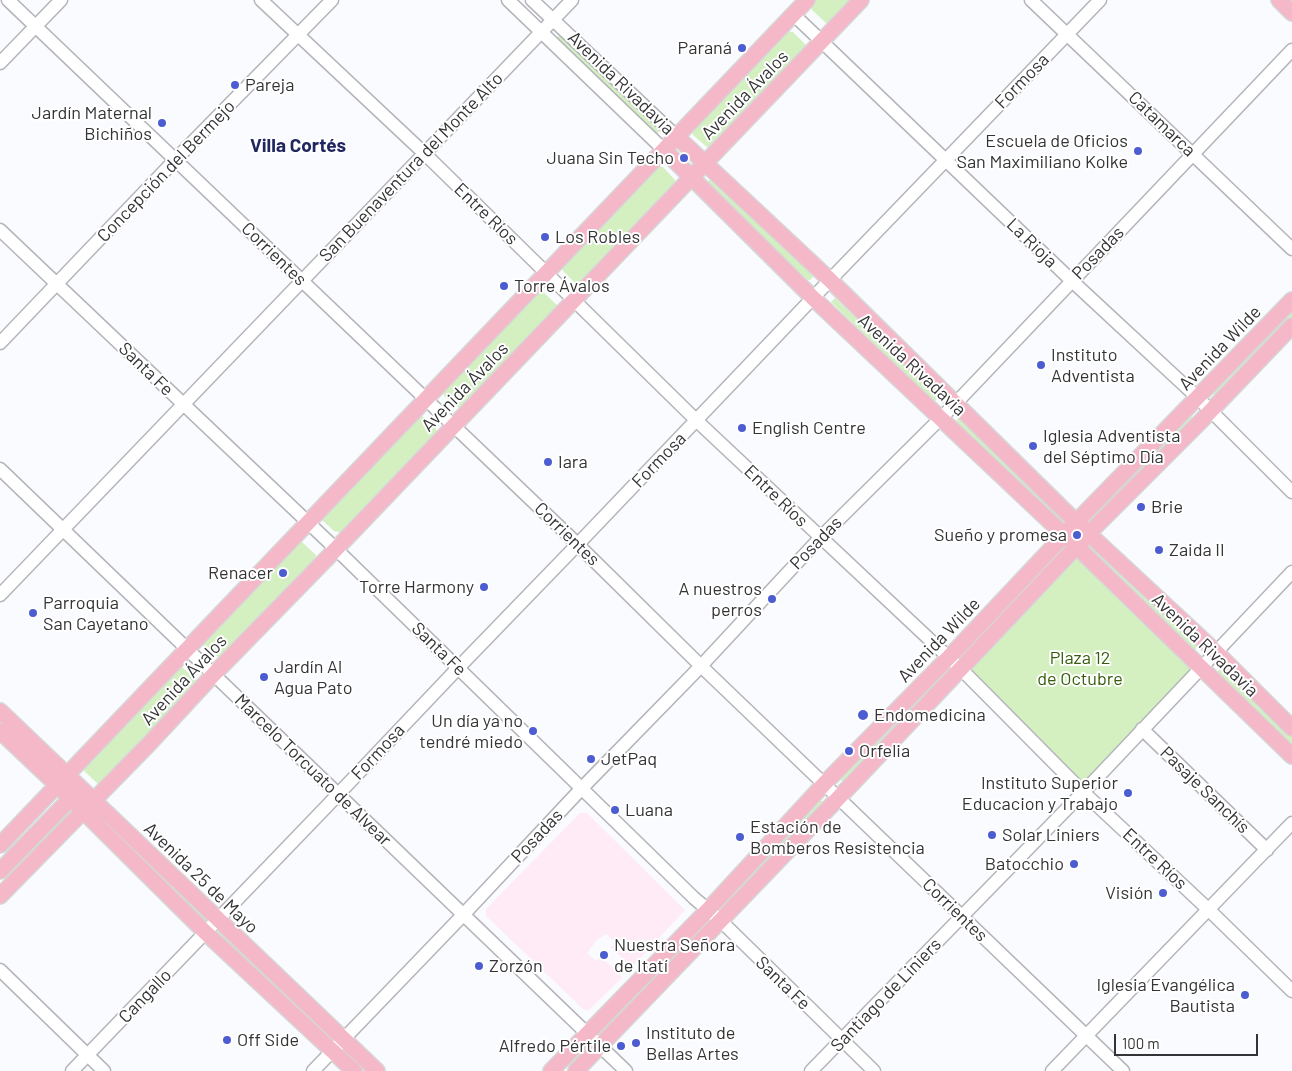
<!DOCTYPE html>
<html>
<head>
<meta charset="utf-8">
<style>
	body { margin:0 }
	#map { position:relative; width:1292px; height:1071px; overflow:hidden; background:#fafbff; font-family:Barlow,sans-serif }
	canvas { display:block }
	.scale { position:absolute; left:1114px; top:1034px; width:144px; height:22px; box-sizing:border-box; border:2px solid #343436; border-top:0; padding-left:6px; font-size:15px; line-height:18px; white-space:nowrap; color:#343436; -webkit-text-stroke:4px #fff; paint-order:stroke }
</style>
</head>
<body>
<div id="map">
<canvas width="1292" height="1071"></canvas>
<div class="scale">100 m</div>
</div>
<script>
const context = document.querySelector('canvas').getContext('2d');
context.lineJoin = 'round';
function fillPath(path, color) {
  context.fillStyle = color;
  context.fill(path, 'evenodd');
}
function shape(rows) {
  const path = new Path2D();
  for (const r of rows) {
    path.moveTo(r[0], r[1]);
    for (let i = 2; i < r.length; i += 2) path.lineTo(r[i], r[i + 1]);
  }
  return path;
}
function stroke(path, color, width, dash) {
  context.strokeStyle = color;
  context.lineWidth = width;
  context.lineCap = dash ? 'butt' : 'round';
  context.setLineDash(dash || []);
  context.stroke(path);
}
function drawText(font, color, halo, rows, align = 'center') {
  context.font = font + ' Barlow,sans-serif';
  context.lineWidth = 4;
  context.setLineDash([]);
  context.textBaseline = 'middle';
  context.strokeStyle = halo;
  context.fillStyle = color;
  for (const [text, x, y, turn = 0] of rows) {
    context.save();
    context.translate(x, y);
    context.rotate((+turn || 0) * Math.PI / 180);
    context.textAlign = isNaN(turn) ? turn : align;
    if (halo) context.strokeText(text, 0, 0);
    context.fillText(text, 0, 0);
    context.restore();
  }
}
fillPath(shape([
	[580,813,587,813,685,910,632,967,610,947,613,945,614,941,606,934,596,941,587,953,596,961,601,957,619,973,622,978,589,1010,584,1010,486,916,486,909]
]), '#feebf6');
fillPath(shape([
	[814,0,856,0,831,24,826,23,812,10,812,2],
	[784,31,793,32,806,45,805,53,715,147,707,147,693,135,692,128],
	[561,34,662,128,655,136,555,39],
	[655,166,663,167,675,180,676,186,586,282,577,285,563,271,562,264],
	[711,179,714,180,812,275,813,277,810,280,808,280,707,186,708,181],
	[541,290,558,306,557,313,462,409,455,406,444,396,442,389,536,292],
	[835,298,938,396,936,400,934,401,831,302],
	[1292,308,1292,319,1216,396,1211,393],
	[1190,414,1193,419,1089,523,1085,519],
	[422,416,436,428,437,436,345,533,334,531,322,520,322,512,414,417],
	[958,419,962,419,1063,516,1060,522,955,425,956,421],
	[301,541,316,555,315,564,223,658,215,656,202,645,202,639,293,543],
	[1093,549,1097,549,1197,646,1195,651,1092,551],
	[1074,557,1081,558,1192,664,1192,670,1086,780,1078,781,970,672,970,665],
	[175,667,182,667,196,680,196,687,103,783,98,784,83,770,83,763],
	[1220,669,1223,670,1292,737,1292,746,1217,675,1217,672],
	[940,674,943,678,843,783,840,778],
	[818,799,824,802,825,807,773,860,764,851],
	[699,924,704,929,604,1031,601,1028],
	[224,936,226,936,327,1035,325,1035,224,938]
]), '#d4f0c1');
const minor = shape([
	[8,0,567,534,701,666,1123,1071],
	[261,0,424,153,697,421,961,669,1083,792,1209,910,1292,991],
	[508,0,664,150],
	[532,0,677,137],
	[1031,0,1292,249],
	[793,14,1072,281,1197,397,1292,492],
	[0,63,61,0],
	[0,230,336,549,694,898,721,921,874,1071],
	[0,343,176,159,332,0],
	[0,469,626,1071],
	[0,595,572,0],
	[1142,729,1267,850],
	[0,970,104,1071],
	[72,1071,327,806,458,668,578,544,830,280,1100,0],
	[313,1071,463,915,582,788,701,666,820,538,955,404,1292,50],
	[811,1071,1094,781,1292,572],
	[1052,1071,1292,823]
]);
const major = shape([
	[1279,0,1292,13],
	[677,137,830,280,1076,522,1216,652,1292,728],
	[664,150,813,298,1077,547,1292,756],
	[0,711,377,1071],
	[0,731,57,785,206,933,354,1071],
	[0,845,807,0],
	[0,871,70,799],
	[0,896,149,744,214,674,336,549,861,0],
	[551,1071,707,911,825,783,956,650,1085,513,1292,300],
	[576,1071,848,788,1088,534,1202,420,1292,326]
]);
stroke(minor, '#b4b5ba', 15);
stroke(major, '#d6d6d7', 18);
stroke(minor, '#fff', 12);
stroke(major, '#f4b8c9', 15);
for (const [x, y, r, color] of [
	[742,48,5,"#4c5cd1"],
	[235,85,5,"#4c5cd1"],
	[162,123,5,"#4c5cd1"],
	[1138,151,5,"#4c5cd1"],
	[684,158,5,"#4c5cd1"],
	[545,237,5,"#4c5cd1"],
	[504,286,5,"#4c5cd1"],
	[1041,365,5,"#4c5cd1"],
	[742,428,5,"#4c5cd1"],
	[1033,446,5,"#4c5cd1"],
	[548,462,5,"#4c5cd1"],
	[1141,507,5,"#4c5cd1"],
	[1077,535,5,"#4c5cd1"],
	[1159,550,5,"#4c5cd1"],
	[283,573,5,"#4c5cd1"],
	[484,587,5,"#4c5cd1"],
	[772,599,5,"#4c5cd1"],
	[33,613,5,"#4c5cd1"],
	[264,677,5,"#4c5cd1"],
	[863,715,6,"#4c5cd1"],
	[533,731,5,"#4c5cd1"],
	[849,751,5,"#4c5cd1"],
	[591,759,5,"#4c5cd1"],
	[1128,793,5,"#4c5cd1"],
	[615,810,5,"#4c5cd1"],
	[992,835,5,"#4c5cd1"],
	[740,837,5,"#4c5cd1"],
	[1074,864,5,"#4c5cd1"],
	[1163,893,5,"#4c5cd1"],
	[604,955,5,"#4c5cd1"],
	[479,966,5,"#4c5cd1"],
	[1245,995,5,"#4c5cd1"],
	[227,1040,5,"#4c5cd1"],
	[636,1043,5,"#4c5cd1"],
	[621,1046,5,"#4c5cd1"]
]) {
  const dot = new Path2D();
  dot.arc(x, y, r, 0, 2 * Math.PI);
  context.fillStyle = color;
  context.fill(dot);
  stroke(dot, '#fff', 2);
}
drawText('18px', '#343436', '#fff', [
	["Paraná",732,48,"right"],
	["Pareja",245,85],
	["Jardín Maternal",152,113,"right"],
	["Bichiños",152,134,"right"],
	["Escuela de Oficios",1128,141,"right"],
	["San Maximiliano Kolke",1128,162,"right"],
	["Juana Sin Techo",674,158,"right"],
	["Los Robles",555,237],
	["Torre Ávalos",514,286],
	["Instituto",1051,355],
	["Adventista",1051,376],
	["English Centre",752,428],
	["Iglesia Adventista",1043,436],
	["del Séptimo Día",1043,457],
	["Iara",558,462],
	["Brie",1151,507],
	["Sueño y promesa",1067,535,"right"],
	["Zaida II",1169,550],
	["Renacer",273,573,"right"],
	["Torre Harmony",474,587,"right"],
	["A nuestros",762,589,"right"],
	["perros",762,610,"right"],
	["Parroquia",43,603],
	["San Cayetano",43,624],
	["Jardín Al",274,667],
	["Agua Pato",274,688],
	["Endomedicina",874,715],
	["Un día ya no",523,721,"right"],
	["tendré miedo",523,742,"right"],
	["Orfelia",859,751],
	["JetPaq",601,759],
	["Instituto Superior",1118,783,"right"],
	["Educacion y Trabajo",1118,804,"right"],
	["Luana",625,810],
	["Estación de",750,827],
	["Bomberos Resistencia",750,848],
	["Solar Liniers",1002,835],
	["Batocchio",1064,864,"right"],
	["Visión",1153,893,"right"],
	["Nuestra Señora",614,945],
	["de Itatí",614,966],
	["Zorzón",489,966],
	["Iglesia Evangélica",1235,985,"right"],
	["Bautista",1235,1006,"right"],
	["Instituto de",646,1033],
	["Bellas Artes",646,1054],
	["Off Side",237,1040],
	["Alfredo Pértile",611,1046,"right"]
], 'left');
drawText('18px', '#343436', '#fff', [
	["Formosa",1022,81,-46],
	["Avenida Rivadavia",621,83,44],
	["Avenida Ávalos",745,95,-46],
	["Catamarca",1162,124,44],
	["San Buenaventura del Monte Alto",411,167,-46],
	["Concepción del Bermejo",166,171,-46],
	["Entre Ríos",486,214,44],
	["La Rioja",1032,243,44],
	["Posadas",1098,253,-46],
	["Corrientes",274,254,44],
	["Avenida Wilde",1220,348,-46],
	["Avenida Rivadavia",912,365,43],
	["Santa Fe",146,369,44],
	["Avenida Ávalos",465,387,-46],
	["Formosa",659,460,-46],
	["Entre Ríos",776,496,44],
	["Corrientes",567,534,44],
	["Posadas",816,543,-46],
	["Avenida Wilde",939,640,-46],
	["Avenida Rivadavia",1205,645,44],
	["Santa Fe",439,649,44],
	["Avenida Ávalos",184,680,-47],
	["Formosa",378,752,-47],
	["Marcelo Torcuato de Alvear",313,770,44],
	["Pasaje Sanchís",1205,790,44],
	["Posadas",537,836,-47],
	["Entre Ríos",1155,859,43],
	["Avenida 25 de Mayo",201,878,44],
	["Corrientes",955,910,44],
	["Santa Fe",783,983,44],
	["Santiago de Liniers",886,995,-46],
	["Cangallo",145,996,-46]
]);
drawText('18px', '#365c0b', '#fff', [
	["Plaza 12",1080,658],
	["de Octubre",1080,679]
]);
drawText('bold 19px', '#202760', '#fff', [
	["Villa Cortés",298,146]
]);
</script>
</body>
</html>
